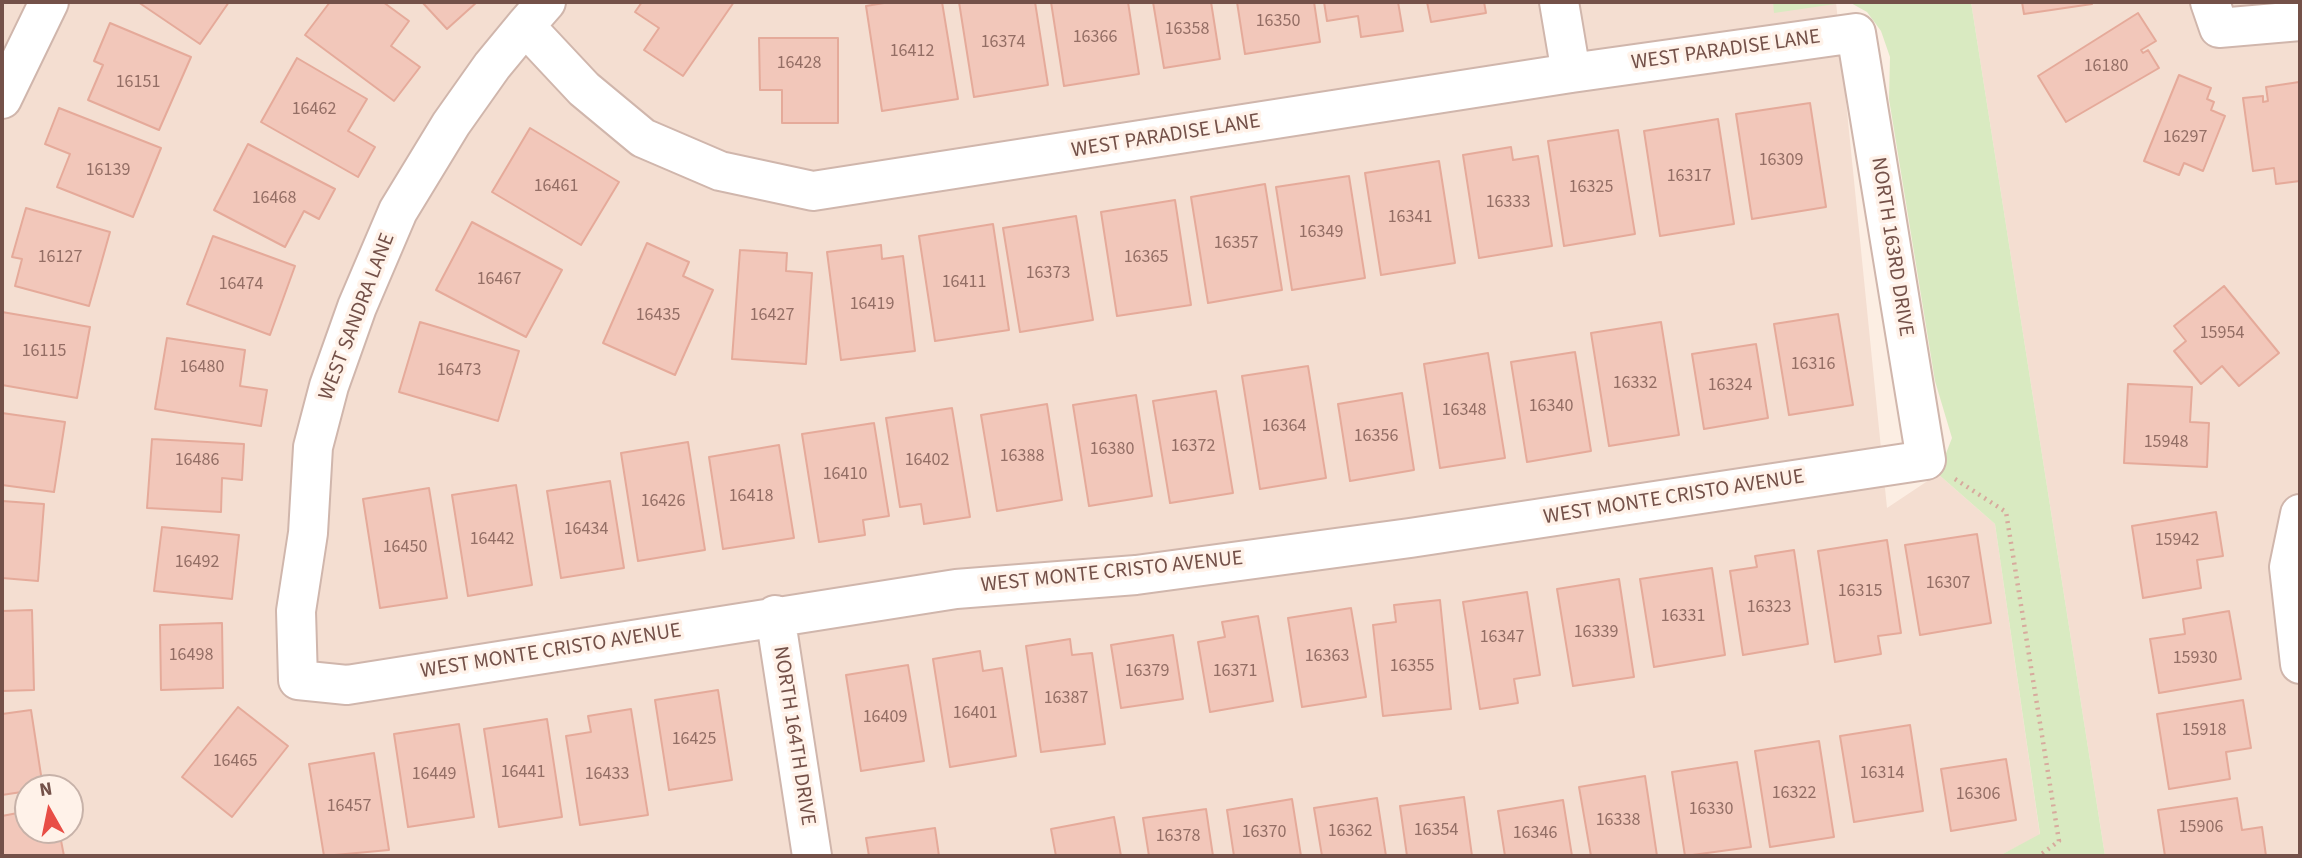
<!DOCTYPE html>
<html>
<head>
<meta charset="utf-8">
<style>
	body { margin:0 }
	#map { position:relative; width:2302px; height:858px; overflow:hidden; background:#fceee3; font-family:"Source Sans 3",sans-serif }
	canvas { display:block }
	.frame { position:absolute; inset:0; border:4px solid #745149; pointer-events:none }
	.north { position:absolute; left:14px; top:774px; width:70px; height:70px; box-sizing:border-box; background:#fff2e9; border:2px solid #c7b2a9; border-radius:50%; rotate:351deg; font-size:19px; font-weight:700; line-height:28px; text-align:center; color:#745149 }
	.north::after { content:''; display:block; margin:auto; width:24px; height:32px; background:#e84e46; clip-path:polygon(50% 0,100% 100%,50% 72%,0 100%) }
</style>
</head>
<body>
<div id="map">
<canvas width="2302" height="858"></canvas>
<div class="frame"></div>
<div class="north">N</div>
</div>
<script>
const context = document.querySelector('canvas').getContext('2d');
context.lineJoin = 'round';
function fillPath(path, color) {
  context.fillStyle = color;
  context.fill(path, 'evenodd');
}
function shape(rows) {
  const path = new Path2D();
  for (const r of rows) {
    path.moveTo(r[0], r[1]);
    for (let i = 2; i < r.length; i += 2) path.lineTo(r[i], r[i + 1]);
  }
  return path;
}
function stroke(path, color, width, dash) {
  context.strokeStyle = color;
  context.lineWidth = width;
  context.lineCap = dash ? 'butt' : 'round';
  context.setLineDash(dash || []);
  context.stroke(path);
}
function drawText(font, color, halo, rows, align = 'center') {
  context.font = font + ' "Source Sans 3",sans-serif';
  context.lineWidth = 7;
  context.setLineDash([]);
  context.textBaseline = 'middle';
  context.strokeStyle = halo;
  context.fillStyle = color;
  for (const [text, x, y, turn = 0] of rows) {
    context.save();
    context.translate(x, y);
    context.rotate((+turn || 0) * Math.PI / 180);
    context.textAlign = isNaN(turn) ? turn : align;
    if (halo) context.strokeText(text, 0, 0);
    context.fillText(text, 0, 0);
    context.restore();
  }
}
fillPath(shape([
	[2,2,1773,2,1775,12,1836,2,1887,508,1938,474,1995,524,2040,835,1999,856,2,856],
	[28,788,70,788,70,830,28,830],
	[1971,2,2300,2,2300,856,2105,856]
]), '#f4ded1');
fillPath(shape([
	[1773,2,1971,2,2105,856,1999,856,2040,834,1995,524,1938,474,1952,438,1935,381,1889,99,1890,57,1881,31,1867,12,1849,2,1774,13]
]), '#d9eac1');
const building = shape([
	[138,2,229,2,200,44,138,2],
	[330,2,383,2,409,21,391,46,420,67,394,101,305,35,330,2],
	[422,2,477,2,447,29,422,2],
	[642,2,734,2,683,76,644,50,659,28,635,12,642,2],
	[890,2,942,2,958,99,882,111,866,6,890,2],
	[959,2,1035,2,1048,85,974,97,959,2],
	[1051,2,1128,2,1139,74,1064,86,1051,2],
	[1153,2,1211,2,1220,59,1164,68,1153,2],
	[1237,2,1314,2,1320,42,1245,54,1237,2],
	[1324,2,1398,2,1403,31,1361,37,1358,16,1327,21,1324,2],
	[1427,2,1484,2,1486,13,1431,22,1427,2],
	[2022,2,2091,2,2092,4,2024,14,2022,2],
	[2138,13,2156,41,2141,50,2143,53,2148,50,2159,68,2066,122,2038,76,2138,13],
	[110,23,191,57,159,130,88,100,103,65,94,61,110,23],
	[759,38,838,38,838,123,782,123,782,90,760,90,759,38],
	[297,58,367,99,348,131,375,147,358,177,261,122,297,58],
	[2179,75,2211,88,2207,99,2214,102,2211,110,2225,116,2203,171,2184,163,2179,175,2144,161,2179,75],
	[2299,82,2300,181,2276,184,2274,168,2253,171,2243,98,2263,96,2263,102,2268,101,2266,87,2299,82],
	[1810,103,1826,207,1752,219,1736,114,1810,103],
	[59,108,161,148,133,217,57,187,70,154,45,144,59,108],
	[1718,119,1734,224,1660,236,1644,131,1718,119],
	[530,128,619,182,581,245,492,192,530,128],
	[1618,130,1635,234,1564,246,1548,141,1618,130],
	[248,144,335,189,319,219,304,211,285,247,214,210,248,144],
	[1511,147,1513,160,1538,156,1552,246,1479,258,1463,155,1511,147],
	[1439,161,1455,263,1381,275,1365,173,1439,161],
	[1349,176,1365,278,1292,290,1276,187,1349,176],
	[1265,184,1282,290,1208,303,1191,197,1265,184],
	[1175,200,1191,305,1117,316,1101,212,1175,200],
	[26,208,110,232,89,306,15,286,22,259,12,257,26,208],
	[1076,216,1093,320,1020,332,1003,228,1076,216],
	[472,222,562,270,526,337,436,290,472,222],
	[993,224,1009,330,935,341,919,236,993,224],
	[213,236,295,266,270,335,187,304,213,236],
	[647,243,689,262,683,276,713,290,675,375,603,343,647,243],
	[881,245,882,259,903,256,915,351,841,360,827,252,881,245],
	[740,250,787,253,786,271,812,273,806,364,732,359,740,250],
	[2224,286,2279,353,2239,386,2222,366,2201,384,2174,351,2186,341,2174,326,2224,286],
	[2,312,90,327,77,398,2,385,2,312],
	[1838,314,1853,405,1789,415,1774,324,1838,314],
	[420,322,519,351,498,421,399,392,420,322],
	[1661,322,1679,435,1609,446,1591,333,1661,322],
	[167,338,245,350,240,386,267,390,261,426,155,409,167,338],
	[1756,344,1768,418,1704,429,1692,354,1756,344],
	[1575,352,1591,451,1527,462,1511,362,1575,352],
	[1488,353,1505,458,1440,468,1424,364,1488,353],
	[1308,366,1326,478,1260,489,1242,376,1308,366],
	[2128,384,2192,387,2190,422,2209,423,2207,467,2124,463,2128,384],
	[1216,391,1233,493,1170,503,1153,401,1216,391],
	[1402,393,1414,470,1350,481,1338,404,1402,393],
	[1136,395,1152,496,1089,506,1073,405,1136,395],
	[1047,404,1062,500,997,511,981,415,1047,404],
	[952,408,970,517,924,524,921,504,900,507,886,418,952,408],
	[2,413,65,422,54,492,2,485,2,413],
	[874,423,889,516,863,520,865,535,819,542,802,434,874,423],
	[152,439,244,444,242,480,222,478,221,512,147,508,152,439],
	[688,442,705,550,638,561,621,453,688,442],
	[779,445,794,538,723,549,709,457,779,445],
	[610,481,624,568,561,578,547,491,610,481],
	[516,485,532,585,468,596,452,495,516,485],
	[429,488,447,598,380,608,363,499,429,488],
	[2,501,44,504,38,581,2,578,2,501],
	[2216,512,2223,556,2197,560,2201,588,2143,598,2132,526,2216,512],
	[162,527,239,535,232,599,154,591,162,527],
	[1977,534,1991,623,1920,635,1905,545,1977,534],
	[1887,540,1901,633,1878,636,1881,654,1835,662,1818,551,1887,540],
	[1794,550,1808,644,1743,655,1730,571,1757,567,1755,556,1794,550],
	[1712,568,1725,655,1654,667,1640,579,1712,568],
	[1619,579,1634,677,1573,686,1557,589,1619,579],
	[1527,592,1540,675,1514,679,1518,703,1480,709,1463,602,1527,592],
	[1440,600,1451,709,1383,716,1373,625,1396,622,1394,605,1440,600],
	[1351,608,1366,697,1302,707,1288,618,1351,608],
	[32,610,34,690,2,691,2,611,32,610],
	[2229,611,2241,679,2159,693,2150,639,2185,634,2183,619,2229,611],
	[1258,616,1273,701,1210,712,1198,642,1225,637,1222,622,1258,616],
	[222,623,223,688,161,690,160,625,222,623],
	[1173,635,1183,699,1121,708,1111,645,1173,635],
	[1070,639,1072,655,1092,653,1105,744,1041,752,1026,646,1070,639],
	[980,651,983,671,1002,668,1016,756,950,767,933,659,980,651],
	[908,665,924,761,861,771,846,675,908,665],
	[718,690,732,780,669,790,655,700,718,690],
	[2243,700,2251,748,2226,752,2230,779,2169,789,2157,714,2243,700],
	[238,707,288,746,232,817,182,777,238,707],
	[631,709,648,815,580,825,566,736,591,732,588,716,631,709],
	[31,710,43,788,28,788,28,791,2,795,2,714,31,710],
	[547,719,562,817,499,827,484,729,547,719],
	[459,724,474,817,408,827,394,734,459,724],
	[1910,725,1923,811,1854,822,1840,736,1910,725],
	[1819,741,1834,837,1770,847,1755,751,1819,741],
	[374,753,389,850,324,856,309,764,374,753],
	[2006,759,2016,820,1951,831,1941,769,2006,759],
	[1737,762,1751,847,1685,856,1672,772,1737,762],
	[1645,776,1657,856,1591,856,1579,787,1645,776],
	[1464,797,1472,856,1407,856,1400,806,1464,797],
	[1377,798,1386,856,1322,856,1314,808,1377,798],
	[2237,798,2242,830,2262,827,2266,856,2165,856,2158,810,2237,798],
	[1292,799,1301,856,1234,856,1227,810,1292,799],
	[1563,800,1572,856,1505,856,1498,811,1563,800],
	[1206,809,1213,856,1149,856,1143,818,1206,809],
	[28,811,28,830,59,830,64,856,2,856,2,816,28,811],
	[1114,817,1121,856,1056,856,1051,829,1114,817],
	[935,828,939,856,869,856,866,838,935,828]
]);
fillPath(building, '#f2c7ba');
stroke(building, '#e5aa9a', 2);
const minor = shape([
	[1559,2,1571,73],
	[2210,2,2219,28,2300,21],
	[525,26,584,89,643,138,720,171,813,191,1571,73,1856,33,1926,460,1410,538,1136,575,956,589,347,685,298,680,296,611,308,533,313,447,329,386,357,307,398,211,451,124,492,66,525,26,546,2],
	[2,99,49,2],
	[2300,514,2289,567,2300,664],
	[775,615,812,856]
]);
stroke(minor, '#d0b6ac', 42);
stroke(shape([
	[1955,479,2006,512,2059,841,2039,856]
]), '#d7aa9d', 4.5, [2, 5]);
stroke(minor, '#fff', 38);
drawText('18px', '#946e65', null, [
	["16350",1278,22],
	["16358",1187,30],
	["16366",1095,38],
	["16374",1003,43],
	["16412",912,52],
	["16428",799,64],
	["16180",2106,67],
	["16151",138,83],
	["16462",314,110],
	["16297",2185,138],
	["16309",1781,161],
	["16139",108,171],
	["16317",1689,177],
	["16461",556,187],
	["16325",1591,188],
	["16468",274,199],
	["16333",1508,203],
	["16341",1410,218],
	["16349",1321,233],
	["16357",1236,244],
	["16127",60,258],
	["16365",1146,258],
	["16373",1048,274],
	["16467",499,280],
	["16411",964,283],
	["16474",241,285],
	["16419",872,305],
	["16435",658,316],
	["16427",772,316],
	["15954",2222,334],
	["16115",44,352],
	["16316",1813,365],
	["16480",202,368],
	["16473",459,371],
	["16332",1635,384],
	["16324",1730,386],
	["16340",1551,407],
	["16348",1464,411],
	["16364",1284,427],
	["16356",1376,437],
	["15948",2166,443],
	["16372",1193,447],
	["16380",1112,450],
	["16388",1022,457],
	["16486",197,461],
	["16402",927,461],
	["16410",845,475],
	["16418",751,497],
	["16426",663,502],
	["16434",586,530],
	["16442",492,540],
	["15942",2177,541],
	["16450",405,548],
	["16492",197,563],
	["16307",1948,584],
	["16315",1860,592],
	["16323",1769,608],
	["16331",1683,617],
	["16339",1596,633],
	["16347",1502,638],
	["16498",191,656],
	["16363",1327,657],
	["15930",2195,659],
	["16355",1412,667],
	["16379",1147,672],
	["16371",1235,672],
	["16387",1066,699],
	["16401",975,714],
	["16409",885,718],
	["15918",2204,731],
	["16425",694,740],
	["16465",235,762],
	["16441",523,773],
	["16314",1882,774],
	["16449",434,775],
	["16433",607,775],
	["16322",1794,794],
	["16306",1978,795],
	["16457",349,807],
	["16330",1711,810],
	["16338",1618,821],
	["15906",2201,828],
	["16354",1436,831],
	["16362",1350,832],
	["16370",1264,833],
	["16346",1535,834],
	["16378",1178,837]
]);
drawText('21px', '#745149', '#fff2e9', [
	["WEST PARADISE LANE",1726,51,-8],
	["WEST PARADISE LANE",1166,137,-9],
	["NORTH 163RD DRIVE",1891,247,81],
	["WEST SANDRA LANE",358,317,-69],
	["WEST MONTE CRISTO AVENUE",1674,498,-9],
	["WEST MONTE CRISTO AVENUE",1112,573,-6],
	["WEST MONTE CRISTO AVENUE",551,652,-9],
	["NORTH 164TH DRIVE",793,736,81]
]);
</script>
</body>
</html>
